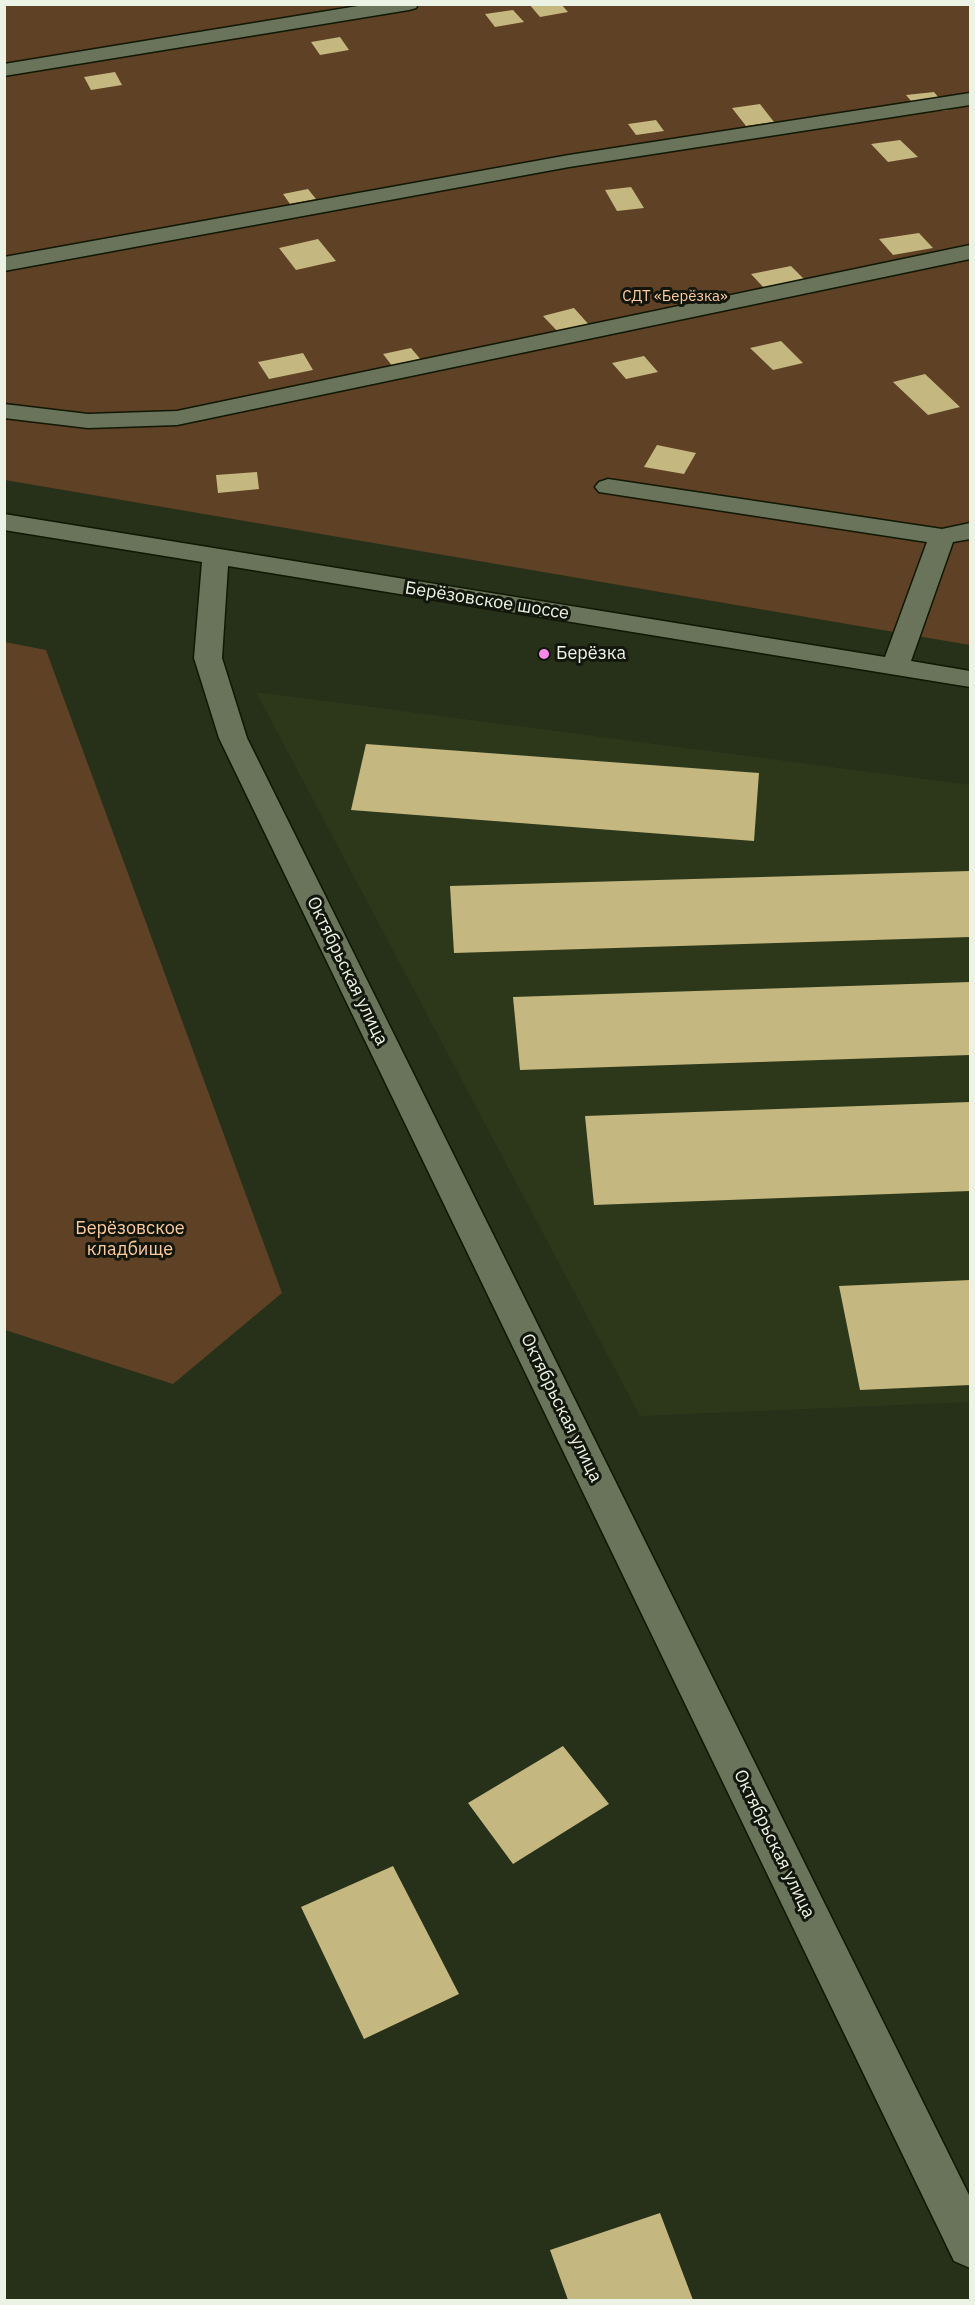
<!DOCTYPE html>
<html>
<head>
<meta charset="utf-8">
<style>
	body { margin:0 }
	#map { position:relative; width:975px; height:2305px; overflow:hidden; background:#273019; font-family:"IBM Plex Sans",sans-serif }
	canvas { display:block }
	.frame { position:absolute; inset:0; border:6px solid #ecf2e4; pointer-events:none }
</style>
</head>
<body>
<div id="map">
<canvas width="975" height="2305"></canvas>
<div class="frame"></div>
</div>
<script>
const context = document.querySelector('canvas').getContext('2d');
context.lineJoin = 'round';
function fillPath(path, color) {
  context.fillStyle = color;
  context.fill(path, 'evenodd');
}
function shape(rows) {
  const path = new Path2D();
  for (const r of rows) {
    path.moveTo(r[0], r[1]);
    for (let i = 2; i < r.length; i += 2) path.lineTo(r[i], r[i + 1]);
  }
  return path;
}
function stroke(path, color, width, dash) {
  context.strokeStyle = color;
  context.lineWidth = width;
  context.lineCap = dash ? 'butt' : 'round';
  context.setLineDash(dash || []);
  context.stroke(path);
}
function drawText(font, color, halo, rows, align = 'center') {
  context.font = font + ' "IBM Plex Sans",sans-serif';
  context.lineWidth = 6;
  context.setLineDash([]);
  context.textBaseline = 'middle';
  context.strokeStyle = halo;
  context.fillStyle = color;
  for (const [text, x, y, turn = 0] of rows) {
    context.save();
    context.translate(x, y);
    context.rotate((+turn || 0) * Math.PI / 180);
    context.textAlign = isNaN(turn) ? turn : align;
    if (halo) context.strokeText(text, 0, 0);
    context.fillText(text, 0, 0);
    context.restore();
  }
}
fillPath(shape([
	[256,692,970,785,970,1402,640,1416]
]), '#2d381a');
fillPath(shape([
	[4,5,970,5,970,645,5,480],
	[5,642,46,650,282,1293,173,1384,5,1330]
]), '#5f4125');
fillPath(shape([
	[529,4,561,4,568,12,540,17],
	[513,10,524,22,495,27,485,14],
	[340,37,349,50,320,55,311,42],
	[115,72,122,85,91,90,84,77],
	[934,92,949,110,921,113,906,95],
	[760,104,774,122,746,126,732,108],
	[656,120,664,131,636,135,628,124],
	[900,140,918,157,888,162,871,144],
	[631,187,644,208,617,211,605,190],
	[308,189,316,199,290,204,283,194],
	[919,233,933,248,893,255,879,239],
	[318,239,336,261,296,270,279,248],
	[791,266,806,281,765,289,751,274],
	[574,308,591,327,560,334,543,316],
	[781,341,803,363,773,370,750,348],
	[411,348,422,361,393,367,383,354],
	[303,353,313,370,269,379,258,362],
	[644,356,658,372,626,379,612,363],
	[925,374,960,407,928,415,893,382],
	[657,445,696,453,684,474,644,467],
	[257,472,259,489,218,493,216,475],
	[366,744,759,773,754,841,351,810],
	[970,871,970,937,454,953,450,886],
	[970,982,970,1055,520,1070,513,997],
	[970,1102,970,1191,594,1205,585,1116],
	[970,1280,970,1385,860,1390,839,1286],
	[563,1746,609,1804,513,1864,468,1803],
	[393,1866,459,1994,364,2039,301,1907],
	[660,2213,693,2300,568,2300,550,2250]
]), '#c5b780');
const minor = shape([
	[370,4,418,4,416,8,409,10,4,76,4,64,370,4],
	[970,93,970,105,569,167,4,271,4,257,569,155,970,93],
	[970,245,970,259,177,425,88,428,4,418,4,404,88,414,177,411,970,245],
	[608,479,942,529,970,523,970,539,953,542,911,661,970,671,970,687,228,566,222,658,247,738,970,2197,970,2268,954,2261,219,738,194,658,202,562,4,530,4,514,885,657,927,542,599,492,595,487,599,482,608,479]
]);
stroke(minor, '#101703', 3);
fillPath(minor, '#6a745a');
for (const [x, y, r, color] of [
	[544,654,6,"#f988e9"]
]) {
  const dot = new Path2D();
  dot.arc(x, y, r, 0, 2 * Math.PI);
  context.fillStyle = color;
  context.fill(dot);
  stroke(dot, '#12160c', 2);
}
drawText('15px', '#fdcb9d', '#12160c', [
	["СДТ «Берёзка»",675,297]
]);
drawText('18px', '#ecf2e4', '#12160c', [
	["Берёзовское шоссе",487,601,9],
	["Октябрьская улица",347,971,64],
	["Октябрьская улица",561,1408,64],
	["Октябрьская улица",774,1844,64]
]);
drawText('18px', '#ecf2e4', '#12160c', [
	["Берёзка",556,654]
], 'left');
drawText('18px', '#fdcb9d', '#12160c', [
	["Берёзовское",130,1229],
	["кладбище",130,1250]
]);
</script>
</body>
</html>
